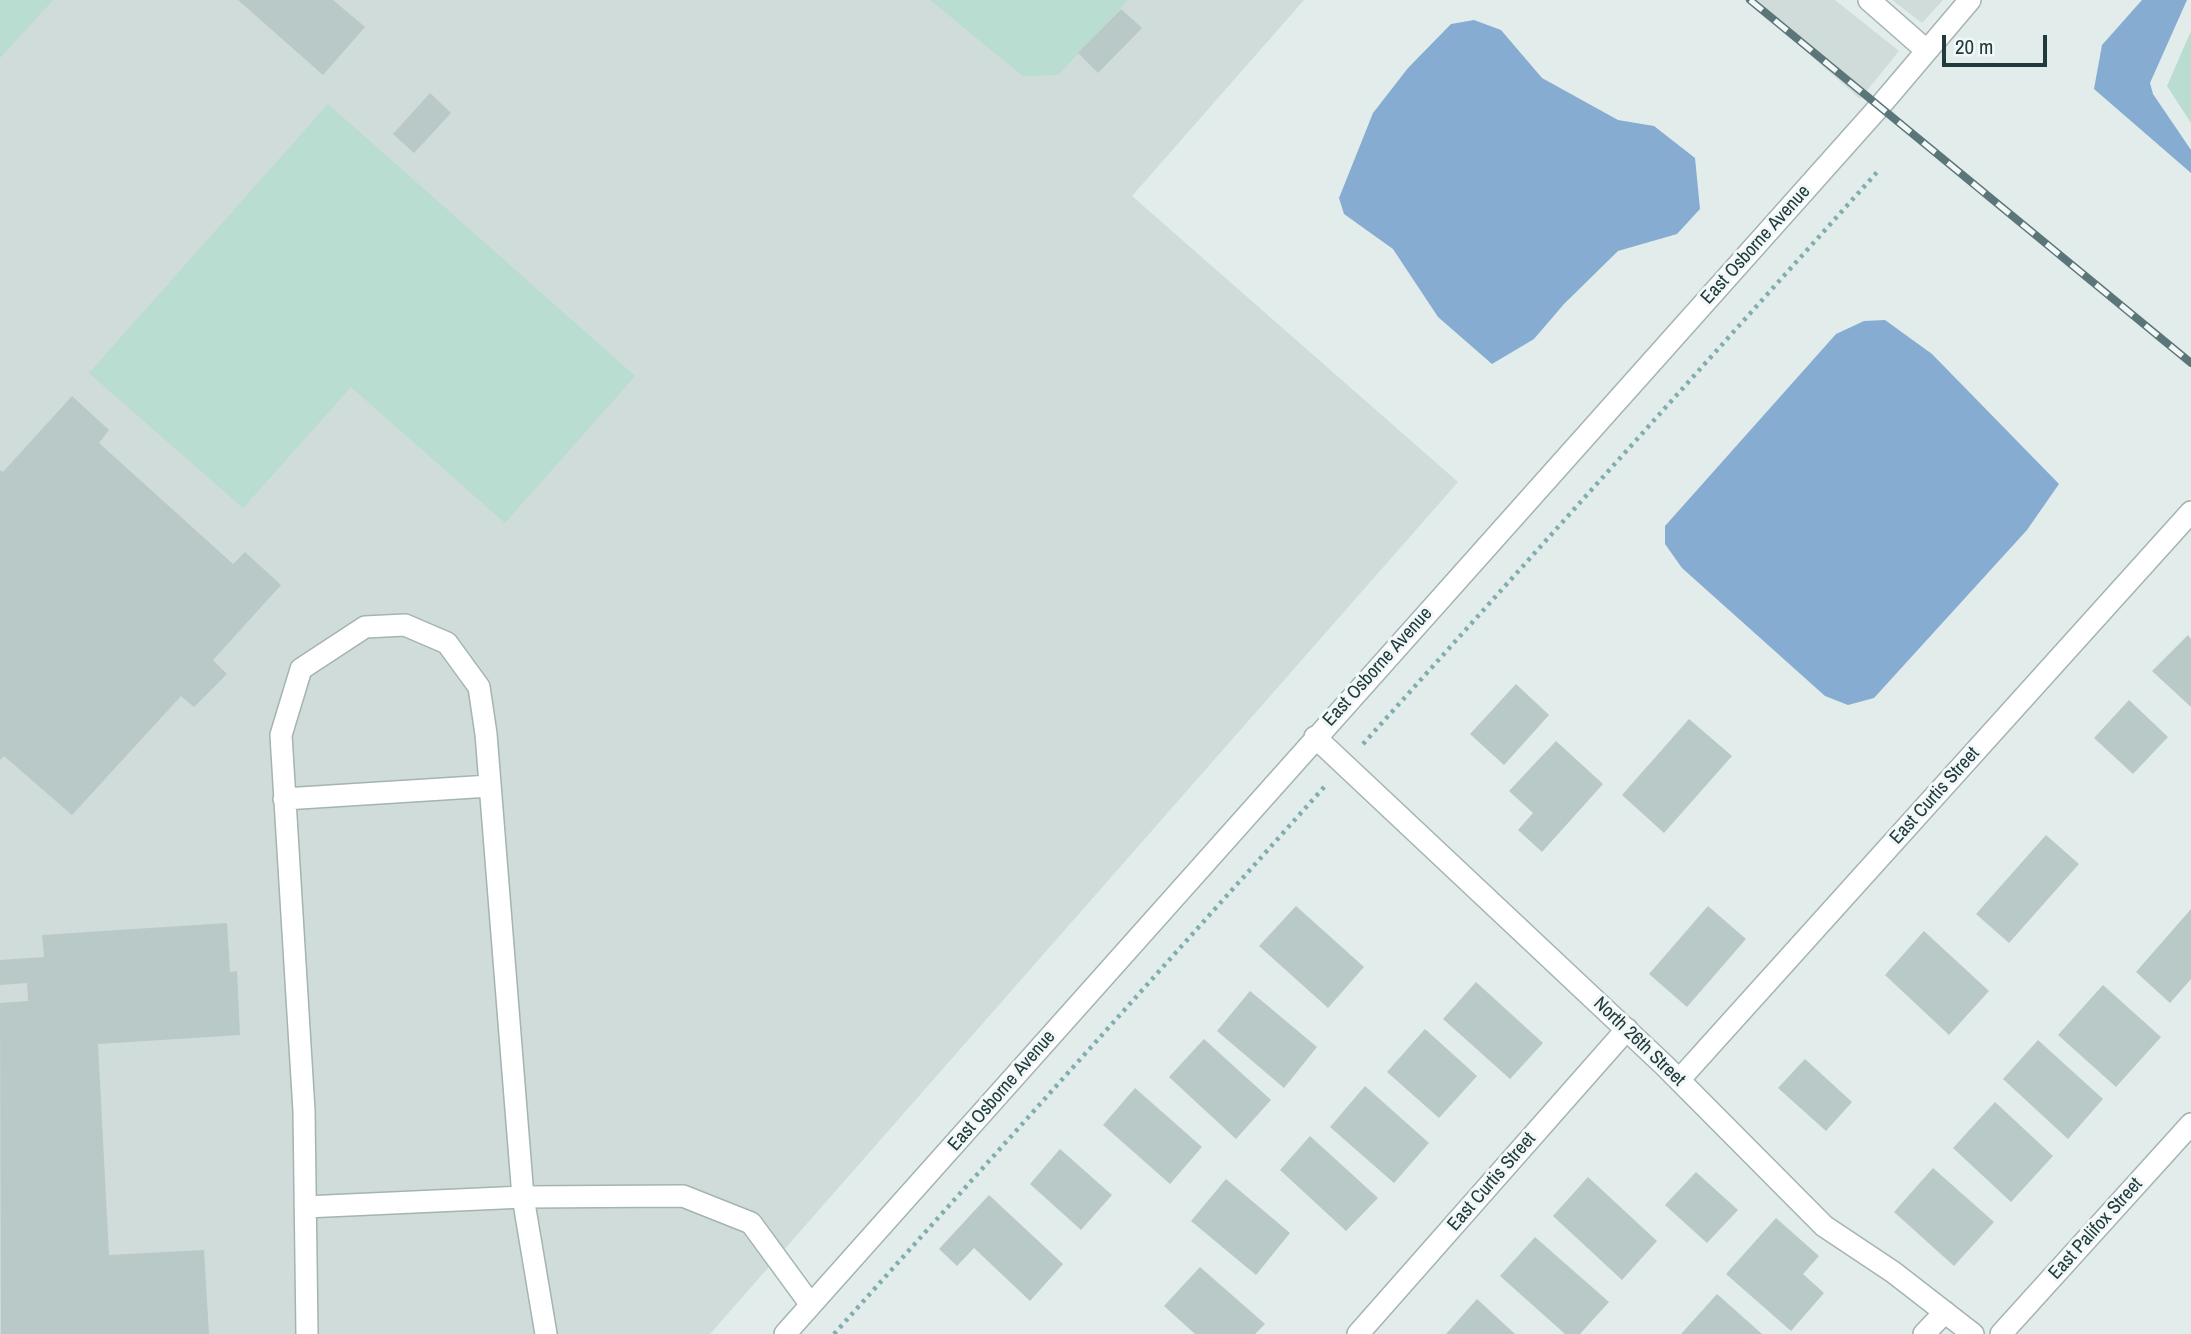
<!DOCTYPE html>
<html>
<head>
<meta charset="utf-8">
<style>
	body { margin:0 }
	#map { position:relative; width:2191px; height:1334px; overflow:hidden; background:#e1eceb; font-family:"Archivo Narrow",sans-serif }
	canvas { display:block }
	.scale { position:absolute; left:1942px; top:35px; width:105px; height:32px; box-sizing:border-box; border:4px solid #213a3d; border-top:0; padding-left:9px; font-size:21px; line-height:24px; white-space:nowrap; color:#213a3d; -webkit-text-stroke:5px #f1f8f7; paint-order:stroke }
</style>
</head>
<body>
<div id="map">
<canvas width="2191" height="1334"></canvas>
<div class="scale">20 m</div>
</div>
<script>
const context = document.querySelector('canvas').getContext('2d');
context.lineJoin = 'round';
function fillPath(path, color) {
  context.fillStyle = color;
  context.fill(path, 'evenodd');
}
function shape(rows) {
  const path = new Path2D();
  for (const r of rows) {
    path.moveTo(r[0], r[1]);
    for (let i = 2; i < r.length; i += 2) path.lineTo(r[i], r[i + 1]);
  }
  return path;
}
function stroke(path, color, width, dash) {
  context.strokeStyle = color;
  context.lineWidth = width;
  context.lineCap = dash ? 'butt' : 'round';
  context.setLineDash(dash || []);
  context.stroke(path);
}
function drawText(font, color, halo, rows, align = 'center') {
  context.font = font + ' "Archivo Narrow",sans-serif';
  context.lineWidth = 6;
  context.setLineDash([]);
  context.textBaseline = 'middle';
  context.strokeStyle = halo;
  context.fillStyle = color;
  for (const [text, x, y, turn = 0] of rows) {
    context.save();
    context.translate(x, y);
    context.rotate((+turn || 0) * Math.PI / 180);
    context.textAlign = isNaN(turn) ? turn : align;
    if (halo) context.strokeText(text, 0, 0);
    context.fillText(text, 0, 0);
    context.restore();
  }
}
fillPath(shape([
	[0,0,1304,0,1132,196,1458,482,710,1334,0,1334],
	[1748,0,1835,0,1899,51,1860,99],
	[1892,0,1943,0,1922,23]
]), '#cfdcda');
fillPath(shape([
	[0,0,53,0,0,58],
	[930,0,1128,0,1058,75,1023,76],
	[2191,31,2191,123,2167,86],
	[328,104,635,376,505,523,351,387,243,508,89,373]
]), '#b9ddd0');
fillPath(shape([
	[2142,0,2187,0,2150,83,2153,94,2191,150,2191,173,2094,89,2102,45],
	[1474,20,1501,30,1542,78,1618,120,1654,126,1695,158,1700,209,1677,234,1618,251,1564,304,1534,339,1492,364,1438,317,1393,249,1344,214,1339,198,1373,113,1408,68,1451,24],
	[1885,320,1932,354,2059,484,2027,530,1874,698,1848,705,1825,696,1682,568,1665,544,1665,526,1836,334,1864,321]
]), '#87acd2');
fillPath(shape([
	[238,0,333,0,365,27,323,75],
	[1121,9,1142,28,1098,73,1078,53],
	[430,93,451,113,414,153,393,134],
	[72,396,109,430,99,443,233,564,245,552,281,585,213,660,227,674,194,707,181,696,72,815,4,756,0,760,0,470,3,472],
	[2188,635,2191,639,2191,707,2152,671],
	[1516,684,1549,715,1504,765,1470,734],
	[2129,700,2168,737,2133,774,2094,738],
	[1689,719,1732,756,1664,833,1622,795],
	[1556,741,1603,784,1542,852,1518,830,1533,813,1509,791],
	[2046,835,2079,864,2009,943,1976,914],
	[1296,906,1364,967,1328,1008,1259,946],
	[1708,906,1746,939,1687,1007,1649,974],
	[2191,909,2191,979,2170,1003,2136,972],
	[227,923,230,972,237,971,240,1035,98,1044,109,1255,204,1250,209,1334,1,1334,0,1003,28,1001,27,983,0,985,0,960,44,957,42,935],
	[1924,931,1989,991,1949,1035,1885,975],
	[1476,982,1543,1043,1510,1079,1443,1019],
	[2103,985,2161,1037,2116,1087,2058,1035],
	[1250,991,1317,1047,1284,1088,1217,1031],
	[1425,1029,1477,1076,1439,1118,1387,1072],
	[1204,1039,1271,1100,1236,1139,1169,1077],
	[2038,1040,2103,1099,2068,1139,2003,1079],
	[1805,1059,1852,1102,1826,1131,1778,1088],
	[1365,1086,1429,1143,1394,1183,1330,1127],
	[1135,1088,1202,1147,1170,1184,1103,1125],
	[1995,1102,2053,1156,2011,1202,1953,1148],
	[1310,1136,1378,1198,1346,1231,1280,1170],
	[1060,1149,1112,1195,1081,1230,1030,1184],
	[1933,1168,1994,1222,1954,1266,1894,1212],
	[1696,1172,1738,1210,1707,1243,1665,1205],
	[1588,1177,1657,1241,1622,1280,1553,1216],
	[1226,1179,1290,1233,1256,1275,1191,1221],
	[989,1195,1063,1264,1030,1301,974,1248,957,1266,939,1249],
	[1776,1218,1819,1256,1803,1274,1824,1293,1791,1331,1726,1274],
	[1535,1237,1609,1302,1580,1334,1565,1334,1500,1276],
	[1200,1267,1265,1324,1255,1334,1195,1334,1164,1306],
	[1717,1294,1762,1334,1681,1334],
	[1477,1299,1515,1334,1446,1334]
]), '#b9c9c8');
const minor = shape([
	[1869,0,1926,50],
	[1315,737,1664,1065,1824,1226,1893,1272,1973,1334],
	[284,799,490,786],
	[1679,1080,2191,512],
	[305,1207,523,1197,683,1196,751,1223,811,1305],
	[307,1334,304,1111,281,735,301,669,365,627,405,625,447,643,479,687,486,734,523,1197,546,1334],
	[785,1334,1880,106,1970,0],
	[1358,1334,1627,1029],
	[1924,1334,1945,1312],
	[2001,1334,2191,1124]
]);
stroke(minor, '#a4b3b3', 24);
stroke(shape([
	[1363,744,1879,170],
	[834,1334,1326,785]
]), '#80aeb0', 4.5, [3.5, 5]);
stroke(minor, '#fff', 21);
const rail = shape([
	[1750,0,2191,363]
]);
stroke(rail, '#5b7678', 8);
stroke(rail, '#f1f8f7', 5, [16]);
drawText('19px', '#213a3d', '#f1f8f7', [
	["East Osborne Avenue",1756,245,-48],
	["East Osborne Avenue",1378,667,-48],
	["East Curtis Street",1935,796,-48],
	["North 26th Street",1639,1042,44],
	["East Osborne Avenue",1002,1091,-49],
	["East Curtis Street",1492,1182,-49],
	["East Palifox Street",2096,1229,-48]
]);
</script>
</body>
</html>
